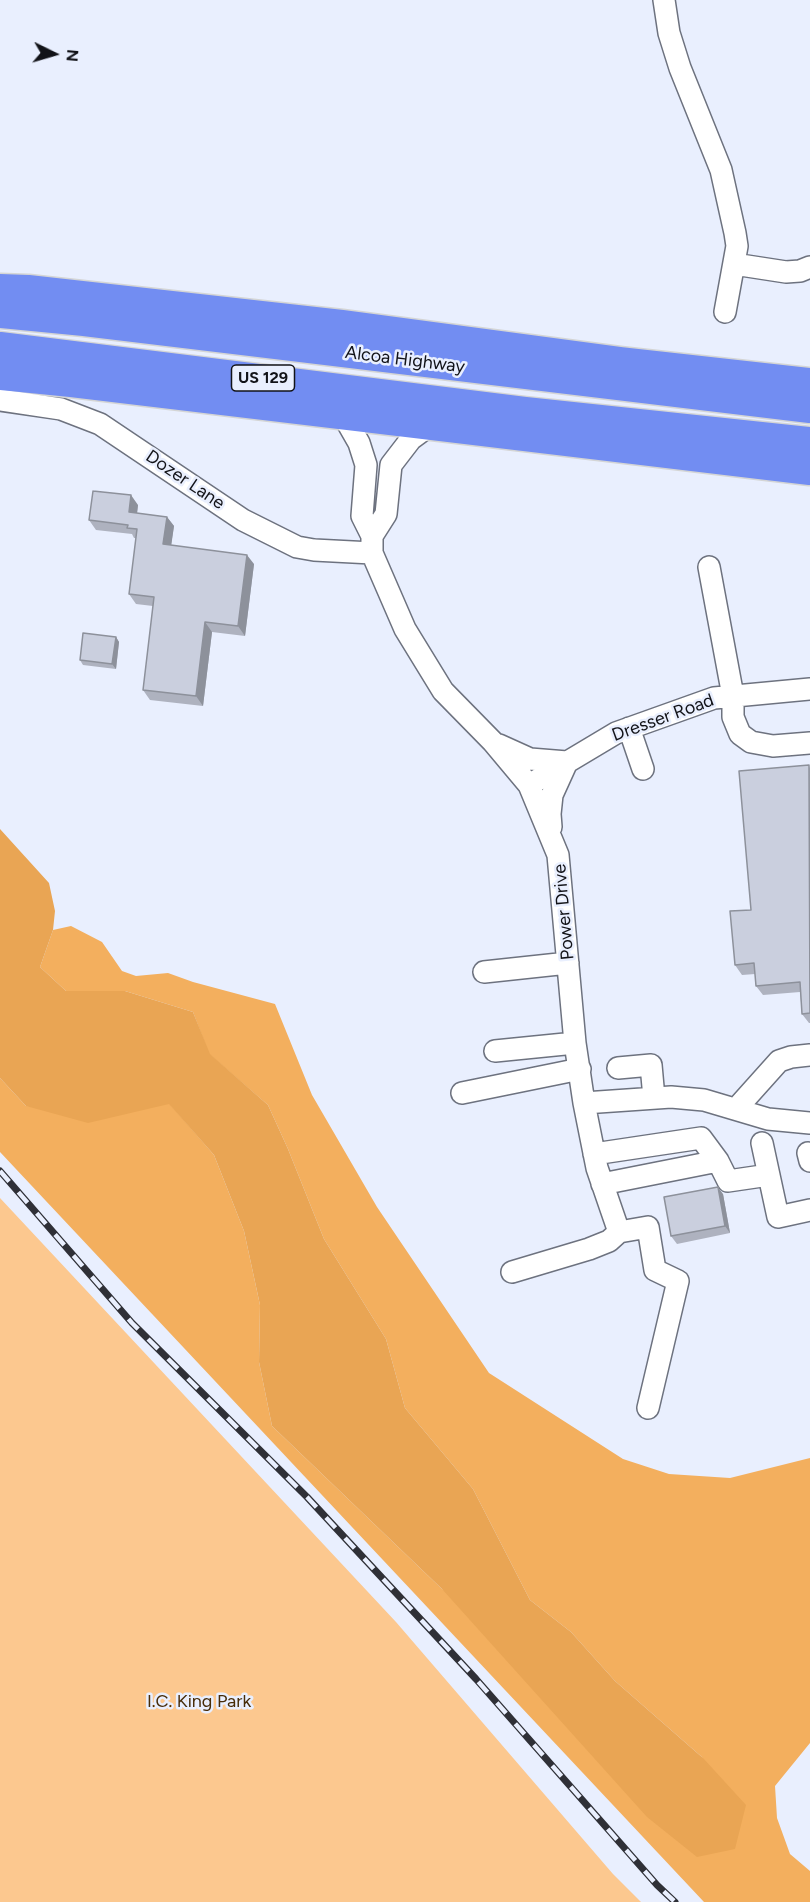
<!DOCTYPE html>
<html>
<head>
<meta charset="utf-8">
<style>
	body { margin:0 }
	#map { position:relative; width:810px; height:1902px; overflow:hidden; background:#e9effe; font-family:Figtree,sans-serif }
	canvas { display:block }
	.north { position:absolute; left:24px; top:24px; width:60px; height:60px; -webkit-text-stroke:4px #e9effe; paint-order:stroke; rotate:95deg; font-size:16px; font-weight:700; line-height:24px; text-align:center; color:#121318 }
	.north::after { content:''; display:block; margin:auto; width:21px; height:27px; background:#121318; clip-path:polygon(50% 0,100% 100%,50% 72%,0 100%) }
</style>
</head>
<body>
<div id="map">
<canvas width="810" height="1902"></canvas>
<div class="north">N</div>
</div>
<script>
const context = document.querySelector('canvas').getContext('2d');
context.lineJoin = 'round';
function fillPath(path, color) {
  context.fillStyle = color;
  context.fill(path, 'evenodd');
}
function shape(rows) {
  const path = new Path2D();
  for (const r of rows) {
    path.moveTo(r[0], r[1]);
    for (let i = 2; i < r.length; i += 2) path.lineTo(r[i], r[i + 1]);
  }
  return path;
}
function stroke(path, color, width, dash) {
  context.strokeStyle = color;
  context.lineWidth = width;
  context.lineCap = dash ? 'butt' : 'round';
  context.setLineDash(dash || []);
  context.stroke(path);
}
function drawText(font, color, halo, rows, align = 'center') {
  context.font = font + ' Figtree,sans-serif';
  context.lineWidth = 5;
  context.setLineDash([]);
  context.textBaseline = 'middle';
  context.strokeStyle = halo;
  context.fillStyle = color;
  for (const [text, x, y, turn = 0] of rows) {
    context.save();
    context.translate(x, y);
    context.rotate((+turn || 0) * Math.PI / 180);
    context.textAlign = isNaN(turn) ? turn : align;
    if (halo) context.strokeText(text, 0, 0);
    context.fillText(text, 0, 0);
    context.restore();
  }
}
fillPath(shape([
	[0,1198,396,1622,613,1874,641,1902,0,1902]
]), '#fcc88f');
fillPath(shape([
	[71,926,102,942,122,971,136,976,168,973,193,982,275,1004,312,1095,377,1207,489,1373,623,1459,669,1474,730,1478,810,1458,810,1743,775,1786,777,1818,790,1854,810,1871,810,1902,704,1902,0,1152,0,1078,26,1106,141,1109,169,1103,214,1155,244,1231,260,1305,259,1362,272,1426,442,1589,703,1758,615,1681,571,1632,530,1600,473,1489,405,1408,386,1339,324,1239,288,1149,268,1105,209,1054,193,1012,125,991,66,991,40,967,53,930]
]), '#f3af5e');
fillPath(shape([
	[0,829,49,883,55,911,53,930,40,967,66,991,125,991,193,1012,210,1054,268,1105,288,1149,324,1239,386,1339,405,1408,473,1489,530,1600,571,1632,615,1681,703,1758,746,1805,735,1849,697,1857,647,1817,442,1589,272,1426,259,1362,260,1305,244,1231,214,1155,169,1104,88,1123,26,1106,0,1078]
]), '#e9a554');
const minor = shape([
	[664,0,669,33,680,68,721,170,735,233,737,246,725,312],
	[734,264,786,272,800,271,810,267],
	[0,400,61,409,100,424,243,520,297,547,314,550,372,553],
	[343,415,359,443,366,465,362,516,372,536],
	[430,425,411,439,391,465,386,514,372,536,372,553,405,629,443,691,493,742,529,785,558,855,575,1043,584,1103,597,1168,619,1232],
	[709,567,733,696,733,717,740,734,751,742,773,746,810,743],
	[629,728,643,769],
	[499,745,530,759,567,762,552,795,550,814,551,827],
	[529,785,616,733,714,698,810,689],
	[484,972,568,963],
	[495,1051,575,1043],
	[618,1068,651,1065,654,1098],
	[462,1093,580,1069],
	[584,1103,671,1097,704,1100,768,1119,810,1123],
	[736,1109,779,1061,791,1057,810,1055],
	[762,1143,778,1217,810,1210],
	[808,1153,810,1161],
	[594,1154,701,1138,718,1161,728,1181,769,1175],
	[602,1184,718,1161],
	[512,1272,589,1249,609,1241,619,1232,648,1227,655,1270,678,1281,648,1408]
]);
const highway = shape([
	[0,289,28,290,342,325,621,362,810,383],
	[0,313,84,321,810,408],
	[0,347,525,412,810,442],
	[0,375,71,382,810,470]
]);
stroke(minor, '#6d727f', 24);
stroke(highway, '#d4d5d5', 33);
stroke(minor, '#fff', 21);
stroke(highway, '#728df2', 30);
const rail = shape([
	[0,1171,132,1323,307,1497,476,1679,657,1885,675,1902]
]);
stroke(rail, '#2f3037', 7);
stroke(rail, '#e9effe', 4.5, [14]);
fillPath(shape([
	[138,505,137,513,167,517,174,526,171,545,254,564,245,636,212,632,203,706,150,700,143,690,153,606,136,604,129,594,136,538,134,538,132,534,96,530,89,520],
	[116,637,119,642,116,669,83,665,80,660],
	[810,766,810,1023,809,1023,802,1014,800,992,763,995,756,986,755,974,742,975,735,965,751,910],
	[723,1194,730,1233,677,1244,671,1236]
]), '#aeb2bf');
fillPath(shape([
	[131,495,138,505,136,522,129,512],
	[167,517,174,526,170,554,163,544],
	[247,555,254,564,245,636,238,626],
	[205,622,212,632,203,706,196,696],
	[116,637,119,642,116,669,112,664],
	[718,1187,723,1194,730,1233,725,1226]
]), '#8d919b');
const building = shape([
	[93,491,131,495,129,512,167,517,163,544,247,555,238,626,205,622,196,696,143,690,154,597,129,594,137,529,127,528,128,525,89,520,93,491],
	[83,633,116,637,112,664,80,660,83,633],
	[809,765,810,1013,802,1014,800,982,756,986,754,963,735,965,730,911,751,910,739,771,809,765],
	[718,1187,725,1226,671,1236,664,1197,718,1187]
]);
fillPath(building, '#cacfde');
stroke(building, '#8d919b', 1.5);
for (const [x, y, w] of [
	[263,378,63]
]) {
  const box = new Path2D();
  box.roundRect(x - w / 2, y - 13, w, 26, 4.5);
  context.fillStyle = '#e9effe';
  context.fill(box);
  stroke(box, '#121318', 1.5);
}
drawText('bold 16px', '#121318', null, [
	["US 129",263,378]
]);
drawText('18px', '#121318', '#e9effe', [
	["Alcoa Highway",405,360,7],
	["Dozer Lane",185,480,34],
	["Dresser Road",663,718,-20],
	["Power Drive",564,912,-95]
]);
drawText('18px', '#472c08', '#e9effe', [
	["I.C. King Park",199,1702]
]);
</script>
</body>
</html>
